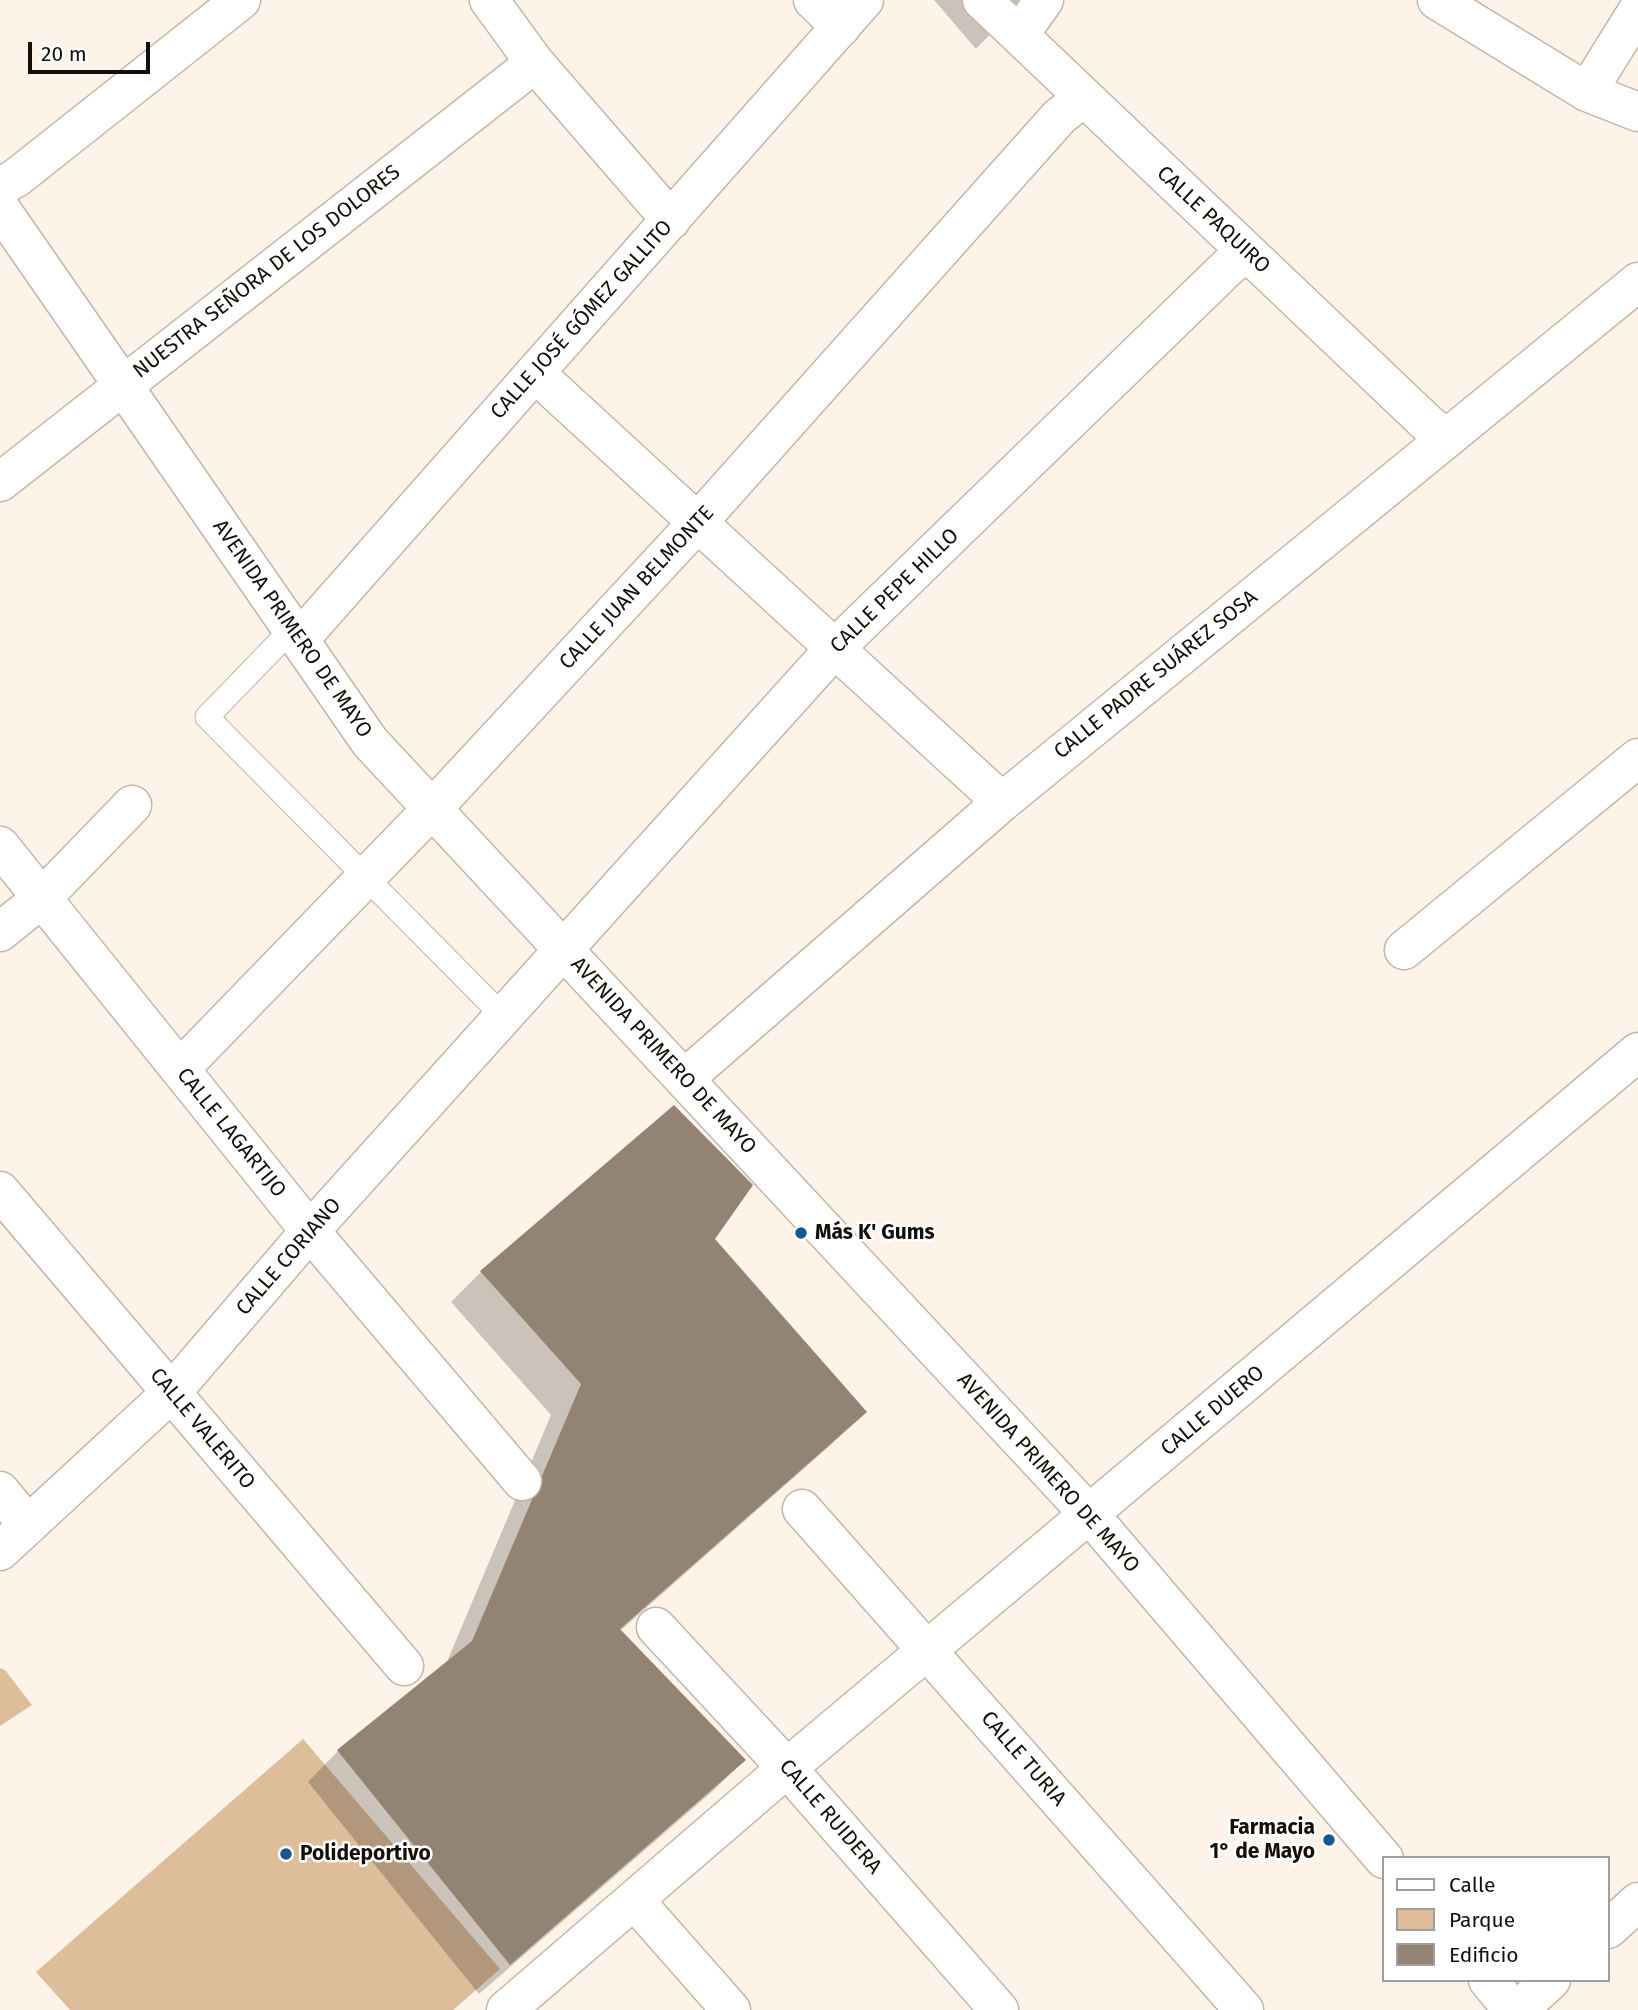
<!DOCTYPE html>
<html>
<head>
<meta charset="utf-8">
<style>
	body { margin:0 }
	#map { position:relative; width:1638px; height:2010px; overflow:hidden; background:#fef3e8; font-family:"Fira Sans",sans-serif }
	canvas { display:block }
	.legend { position:absolute; left:1382px; top:1856px; width:228px; height:126px; box-sizing:border-box; background:#fff; border:2px solid #a19f9d; margin:0; padding:9px 12px; list-style:none; font-size:21px; color:#150f09 }
	.legend li { display:flex; align-items:center; gap:14px; height:35px }
	.legend b { width:35px; border:2px solid #a19f9d }
	.scale { position:absolute; left:28px; top:42px; width:122px; height:32px; box-sizing:border-box; border:4px solid #150f09; border-top:0; padding-left:9px; font-size:21px; line-height:24px; white-space:nowrap; color:#150f09; -webkit-text-stroke:5px #fff; paint-order:stroke }
</style>
</head>
<body>
<div id="map">
<canvas width="1638" height="2010"></canvas>
<ul class="legend">
<li><b style="height:9px;background:#fff"></b>Calle</li>
<li><b style="height:19px;background:#debd9b"></b>Parque</li>
<li><b style="height:19px;background:#938373"></b>Edificio</li>
</ul>
<div class="scale">20 m</div>
</div>
<script>
const context = document.querySelector('canvas').getContext('2d');
context.lineJoin = 'round';
function fillPath(path, color) {
  context.fillStyle = color;
  context.fill(path, 'evenodd');
}
function shape(rows) {
  const path = new Path2D();
  for (const r of rows) {
    path.moveTo(r[0], r[1]);
    for (let i = 2; i < r.length; i += 2) path.lineTo(r[i], r[i + 1]);
  }
  return path;
}
function stroke(path, color, width, dash) {
  context.strokeStyle = color;
  context.lineWidth = width;
  context.lineCap = dash ? 'butt' : 'round';
  context.setLineDash(dash || []);
  context.stroke(path);
}
function drawText(font, color, halo, rows, align = 'center') {
  context.font = font + ' "Fira Sans",sans-serif';
  context.lineWidth = 5;
  context.setLineDash([]);
  context.textBaseline = 'middle';
  context.strokeStyle = halo;
  context.fillStyle = color;
  for (const [text, x, y, turn = 0] of rows) {
    context.save();
    context.translate(x, y);
    context.rotate((+turn || 0) * Math.PI / 180);
    context.textAlign = isNaN(turn) ? turn : align;
    if (halo) context.strokeText(text, 0, 0);
    context.fillText(text, 0, 0);
    context.restore();
  }
}
fillPath(shape([
	[0,1668,5,1670,32,1705,0,1726],
	[303,1739,500,1969,453,2010,70,2010,36,1972]
]), '#debd9b');
fillPath(shape([
	[934,0,1023,0,976,49],
	[712,1239,864,1412,834,1442,620,1631,744,1760,714,1790,479,1994,308,1782,338,1751,446,1664,551,1415,451,1302,481,1272]
]), '#0003');
fillPath(shape([
	[674,1105,753,1185,715,1239,867,1412,620,1629,746,1760,510,1965,337,1750,472,1641,581,1384,480,1271]
]), '#938373');
const lane = shape([
	[292,629,207,717,504,1017]
]);
const street = shape([
	[489,0,535,63,671,220],
	[813,0,841,27],
	[982,0,1428,424,1446,438],
	[1437,0,1587,92,1638,112],
	[1019,35,1044,0],
	[1587,92,1638,10],
	[0,187,16,178,241,0],
	[0,208,370,742,1090,1515,1384,1859],
	[535,373,1002,802],
	[0,482,535,63],
	[299,640,864,0],
	[0,846,310,1231,522,1481],
	[0,932,42,898,132,805],
	[1404,950,1638,758],
	[180,1069,432,809,698,522,1059,117,1084,97],
	[684,1079,1002,802,1638,282],
	[0,1191,404,1666],
	[0,1491,28,1525],
	[802,1509,1244,2010],
	[0,1551,171,1393,310,1231,835,648,1230,265,1248,253],
	[656,1627,787,1768,999,2010],
	[635,1901,731,2010],
	[1608,1929,1638,1902],
	[1488,1980,1513,2010],
	[506,2010,787,1768,1638,1052],
	[1518,2010,1551,1980]
]);
stroke(lane, '#c6b5a4', 25);
stroke(street, '#c6b5a4', 41);
stroke(lane, '#fff', 23);
stroke(street, '#fff', 38);
for (const [x, y, r, color] of [
	[801,1233,7,"#19588e"],
	[1329,1840,7,"#19588e"],
	[286,1854,7,"#19588e"]
]) {
  const dot = new Path2D();
  dot.arc(x, y, r, 0, 2 * Math.PI);
  context.fillStyle = color;
  context.fill(dot);
  stroke(dot, '#fff', 2.5);
}
drawText('21px', '#150f09', '#fff', [
	["CALLE PAQUIRO",1213,220,43],
	["NUESTRA SEÑORA DE LOS DOLORES",267,272,-38],
	["CALLE JOSÉ GÓMEZ GALLITO",582,320,-48],
	["CALLE JUAN BELMONTE",637,588,-47],
	["CALLE PEPE HILLO",895,591,-44],
	["AVENIDA PRIMERO DE MAYO",292,629,55],
	["CALLE PADRE SUÁREZ SOSA",1156,675,-39],
	["AVENIDA PRIMERO DE MAYO",663,1056,47],
	["CALLE LAGARTIJO",231,1133,51],
	["CALLE CORIANO",289,1257,-49],
	["CALLE DUERO",1213,1411,-40],
	["CALLE VALERITO",202,1429,50],
	["AVENIDA PRIMERO DE MAYO",1048,1473,48],
	["CALLE TURIA",1023,1759,49],
	["CALLE RUIDERA",830,1817,49]
]);
drawText('bold 21px', '#150f09', '#fff', [
	["Más K' Gums",815,1233],
	["Farmacia",1315,1828,"right"],
	["1° de Mayo",1315,1852,"right"],
	["Polideportivo",300,1854]
], 'left');
</script>
</body>
</html>
